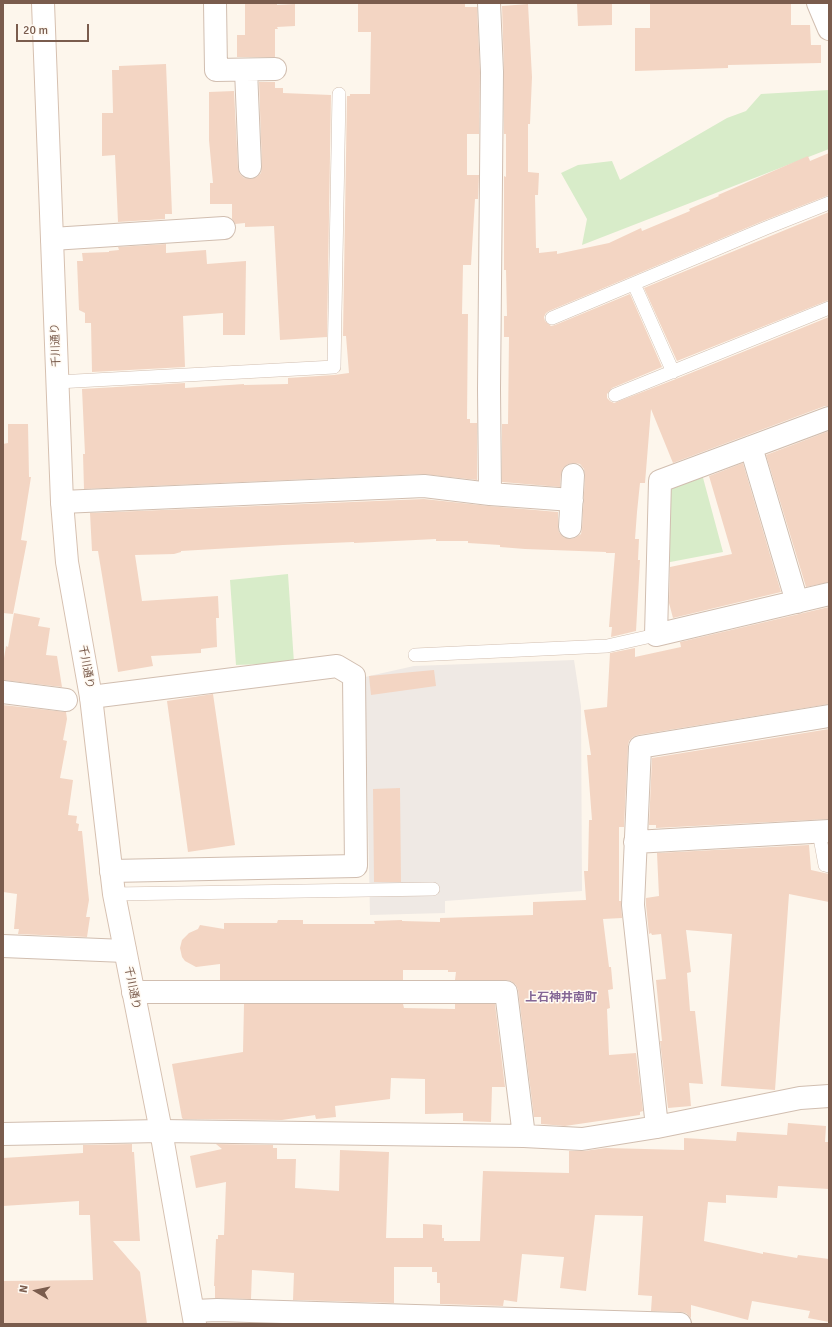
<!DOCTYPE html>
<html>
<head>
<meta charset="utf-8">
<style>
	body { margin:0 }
	#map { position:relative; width:832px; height:1327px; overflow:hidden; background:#fdf6ec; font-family:Signika,sans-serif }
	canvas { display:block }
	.frame { position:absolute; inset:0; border:4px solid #7a5c4d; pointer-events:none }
	.north { position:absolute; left:16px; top:1271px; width:40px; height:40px; -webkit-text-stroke:3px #fffaf3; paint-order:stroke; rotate:279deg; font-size:11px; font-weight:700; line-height:16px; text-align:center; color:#7a5c4d }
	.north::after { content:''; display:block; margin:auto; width:14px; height:18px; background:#7a5c4d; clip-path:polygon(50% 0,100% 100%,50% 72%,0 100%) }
	.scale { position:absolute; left:16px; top:24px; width:73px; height:18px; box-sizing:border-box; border:2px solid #7a5c4d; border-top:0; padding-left:5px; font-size:12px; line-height:14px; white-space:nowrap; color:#7a5c4d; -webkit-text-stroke:3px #fffaf3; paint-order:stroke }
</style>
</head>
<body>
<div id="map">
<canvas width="832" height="1327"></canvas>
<div class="frame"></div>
<div class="north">N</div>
<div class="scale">20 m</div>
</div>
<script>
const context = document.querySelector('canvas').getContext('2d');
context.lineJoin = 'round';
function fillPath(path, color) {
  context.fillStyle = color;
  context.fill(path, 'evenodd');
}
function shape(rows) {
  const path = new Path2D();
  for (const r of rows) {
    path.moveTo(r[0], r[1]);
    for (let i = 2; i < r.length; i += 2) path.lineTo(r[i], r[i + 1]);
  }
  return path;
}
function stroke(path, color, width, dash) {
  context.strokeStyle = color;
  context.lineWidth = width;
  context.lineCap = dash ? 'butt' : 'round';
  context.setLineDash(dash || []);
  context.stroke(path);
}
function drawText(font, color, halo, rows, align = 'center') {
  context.font = font + ' Signika,"Noto Sans JP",sans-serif';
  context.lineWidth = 3;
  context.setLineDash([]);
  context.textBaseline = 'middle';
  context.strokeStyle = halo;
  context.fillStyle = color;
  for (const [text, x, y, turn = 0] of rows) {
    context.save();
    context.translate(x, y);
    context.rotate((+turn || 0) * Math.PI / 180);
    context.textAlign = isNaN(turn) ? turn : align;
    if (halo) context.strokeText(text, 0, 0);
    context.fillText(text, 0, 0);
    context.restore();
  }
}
fillPath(shape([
	[574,660,581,706,582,891,445,901,445,913,370,915,365,677,414,666]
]), '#efe9e4');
fillPath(shape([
	[829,90,829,149,582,245,587,219,561,173,578,165,612,161,620,180,727,118,746,111,761,94],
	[702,474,723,552,665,563,666,486],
	[288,574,294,663,236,665,230,580]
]), '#d8ecc9');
fillPath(shape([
	[245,3,277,3,277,5,295,4,295,26,277,27,278,29,275,29,275,57,237,57,237,35,245,35],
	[358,3,465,3,465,7,477,7,480,72,479,134,467,134,467,175,479,175,478,199,475,199,471,265,463,265,462,314,468,314,467,419,470,419,470,423,477,423,477,480,423,474,84,489,83,454,85,454,82,389,185,383,185,388,244,384,244,385,288,384,288,378,334,375,349,373,346,336,343,336,347,96,350,96,350,94,370,94,371,32,358,32],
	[577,3,612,3,612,25,578,26],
	[650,3,791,3,791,25,810,25,811,45,821,45,821,63,728,65,728,68,635,71,635,28,650,28],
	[528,4,532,77,530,124,528,124,528,172,539,173,538,195,535,195,536,248,539,248,539,253,557,251,557,254,609,243,641,228,642,231,690,211,689,209,719,196,718,195,808,156,810,161,829,153,829,195,763,221,549,311,546,313,544,317,545,321,551,326,555,325,630,294,662,367,612,388,607,394,607,398,610,401,614,403,676,379,829,317,829,406,825,406,673,463,651,409,645,483,640,483,637,512,635,539,639,539,638,560,640,560,636,631,611,637,612,627,609,627,615,553,606,553,606,552,525,549,500,547,500,545,468,543,468,541,436,541,436,539,354,543,354,542,283,545,181,551,181,552,174,554,135,555,142,601,218,596,219,618,216,618,217,647,201,649,201,653,151,656,153,666,118,672,98,551,92,551,90,513,424,499,489,506,558,512,558,527,559,532,563,537,569,539,575,538,581,534,582,528,585,476,584,469,580,464,574,463,568,464,563,468,561,474,560,487,502,482,502,424,508,424,509,337,504,337,504,316,507,316,506,270,504,270,504,176,506,177,506,134,504,134,504,71,502,6],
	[166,64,172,214,165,214,165,219,118,222,115,155,102,156,102,113,113,113,112,70,119,70,119,66],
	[275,82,275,88,283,88,283,93,331,95,327,337,280,340,274,226,245,227,245,223,235,224,232,219,232,204,210,204,210,183,213,183,209,140,209,92,234,91,238,168,240,174,244,178,251,179,257,177,261,173,262,166,259,82],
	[829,212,829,300,677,361,644,288],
	[166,244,166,253,206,250,207,264,246,261,245,335,223,335,223,313,183,316,185,367,92,372,91,323,85,323,85,313,79,310,77,261,83,261,82,253,109,252,109,251,119,250,118,247],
	[8,424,28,424,29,477,31,477,21,540,27,541,13,614,3,613,3,444,8,443],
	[829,431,829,582,806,587,766,455],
	[743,463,781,592,673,618,669,603,670,567,732,554,709,476],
	[829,607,829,704,638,735,633,737,629,741,628,746,624,827,619,827,619,901,621,901,622,918,603,919,609,967,611,967,613,989,608,990,610,1008,607,1009,609,1055,636,1053,643,1111,640,1112,640,1115,565,1126,541,1124,541,1117,534,1117,518,990,516,985,511,981,506,980,455,980,456,972,448,972,448,970,403,970,403,980,220,980,220,964,196,967,185,961,182,957,180,948,182,940,189,933,198,929,200,925,224,929,224,923,277,923,278,920,303,920,303,924,375,924,374,921,402,920,402,921,440,922,440,918,533,915,533,902,586,900,584,871,588,871,589,820,592,820,587,755,591,755,584,710,607,707,610,653,635,648,635,657,681,647,680,642],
	[14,613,40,618,38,626,50,628,46,655,57,656,62,687,3,680,3,664,6,646,8,647],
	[434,670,436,686,371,695,369,676],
	[213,694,235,845,188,852,167,701],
	[3,705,66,712,67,719,63,740,67,741,60,778,73,780,68,815,77,816,76,823,79,824,78,831,82,831,89,900,86,917,90,917,87,937,18,934,19,929,14,929,17,894,3,892],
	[829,729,829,819,656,828,656,825,649,825,652,758],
	[400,788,401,882,374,882,373,789],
	[809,845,811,870,829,874,829,902,789,894,775,1090,721,1086,732,934,686,930,691,972,687,973,690,1011,695,1011,703,1084,689,1083,691,1106,668,1108,660,1041,662,1041,656,980,666,979,661,934,652,935,651,933,649,934,646,905,646,898,659,896,657,853],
	[244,1004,403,1004,404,1008,455,1009,455,1004,495,1004,505,1087,492,1087,491,1122,463,1121,463,1113,425,1114,425,1079,391,1078,390,1099,335,1106,336,1117,316,1119,315,1115,282,1120,183,1119,182,1118,172,1064,243,1052],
	[788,1123,826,1126,825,1142,829,1142,829,1189,778,1186,777,1198,726,1195,726,1203,708,1202,704,1241,763,1254,763,1252,797,1258,798,1255,829,1259,829,1322,808,1318,810,1311,752,1301,748,1320,691,1305,691,1318,686,1313,681,1312,651,1311,652,1296,638,1295,643,1216,595,1215,586,1291,560,1288,564,1257,522,1254,517,1302,504,1300,503,1306,440,1304,440,1283,437,1283,437,1272,432,1272,432,1267,394,1267,394,1303,293,1300,294,1273,252,1270,251,1299,215,1298,215,1286,214,1286,216,1239,218,1239,218,1235,224,1235,226,1182,196,1188,190,1156,222,1149,216,1144,273,1145,273,1148,277,1148,277,1159,296,1159,295,1188,339,1191,340,1150,389,1152,386,1238,423,1238,423,1224,442,1225,442,1238,444,1238,444,1241,480,1241,483,1171,569,1173,569,1151,584,1151,606,1148,684,1150,684,1138,736,1141,737,1132,787,1135],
	[132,1144,132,1152,134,1152,140,1241,113,1241,140,1272,147,1324,3,1324,3,1281,93,1280,90,1215,79,1215,79,1201,3,1206,3,1158,83,1153,83,1145]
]), '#f3d5c3');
const service = shape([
	[634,284,673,372],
	[552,318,766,228,829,203],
	[57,382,334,367,339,94],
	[615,395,829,308],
	[415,655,607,646,656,635],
	[819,832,825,865,829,866],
	[114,894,433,889]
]);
const minor = shape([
	[215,3,216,70,275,69],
	[489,3,492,72,489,389,490,494],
	[818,3,829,29],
	[246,70,250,167],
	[52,239,224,228],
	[829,418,660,481,656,635,829,594],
	[751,447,797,602],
	[62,502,424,486,490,494,572,500],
	[570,527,573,475],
	[3,692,66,700],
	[91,697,337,666,354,676,356,866,111,871],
	[635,842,829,831],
	[3,946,125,951],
	[133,992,506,992,524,1136],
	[657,1127,633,905,640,747,829,716],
	[3,1134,161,1131,524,1136,582,1139,657,1127,800,1098,829,1096],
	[194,1311,217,1310,680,1324]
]);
const secondary = shape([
	[43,3,62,502,67,562,91,697,114,894,161,1131,195,1324]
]);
stroke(service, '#d1beb0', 14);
stroke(minor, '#d1beb0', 24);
stroke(secondary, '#d6c0b0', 24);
stroke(service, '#fff', 13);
stroke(minor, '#fff', 22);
stroke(secondary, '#fff', 22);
drawText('11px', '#7a5c4d', '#fffaf3', [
	["千川通り",56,345,-92],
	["千川通り",86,667,80],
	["千川通り",132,988,79]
]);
drawText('bold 12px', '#846695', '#fffaf3', [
	["上石神井南町",561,998]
]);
</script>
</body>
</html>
